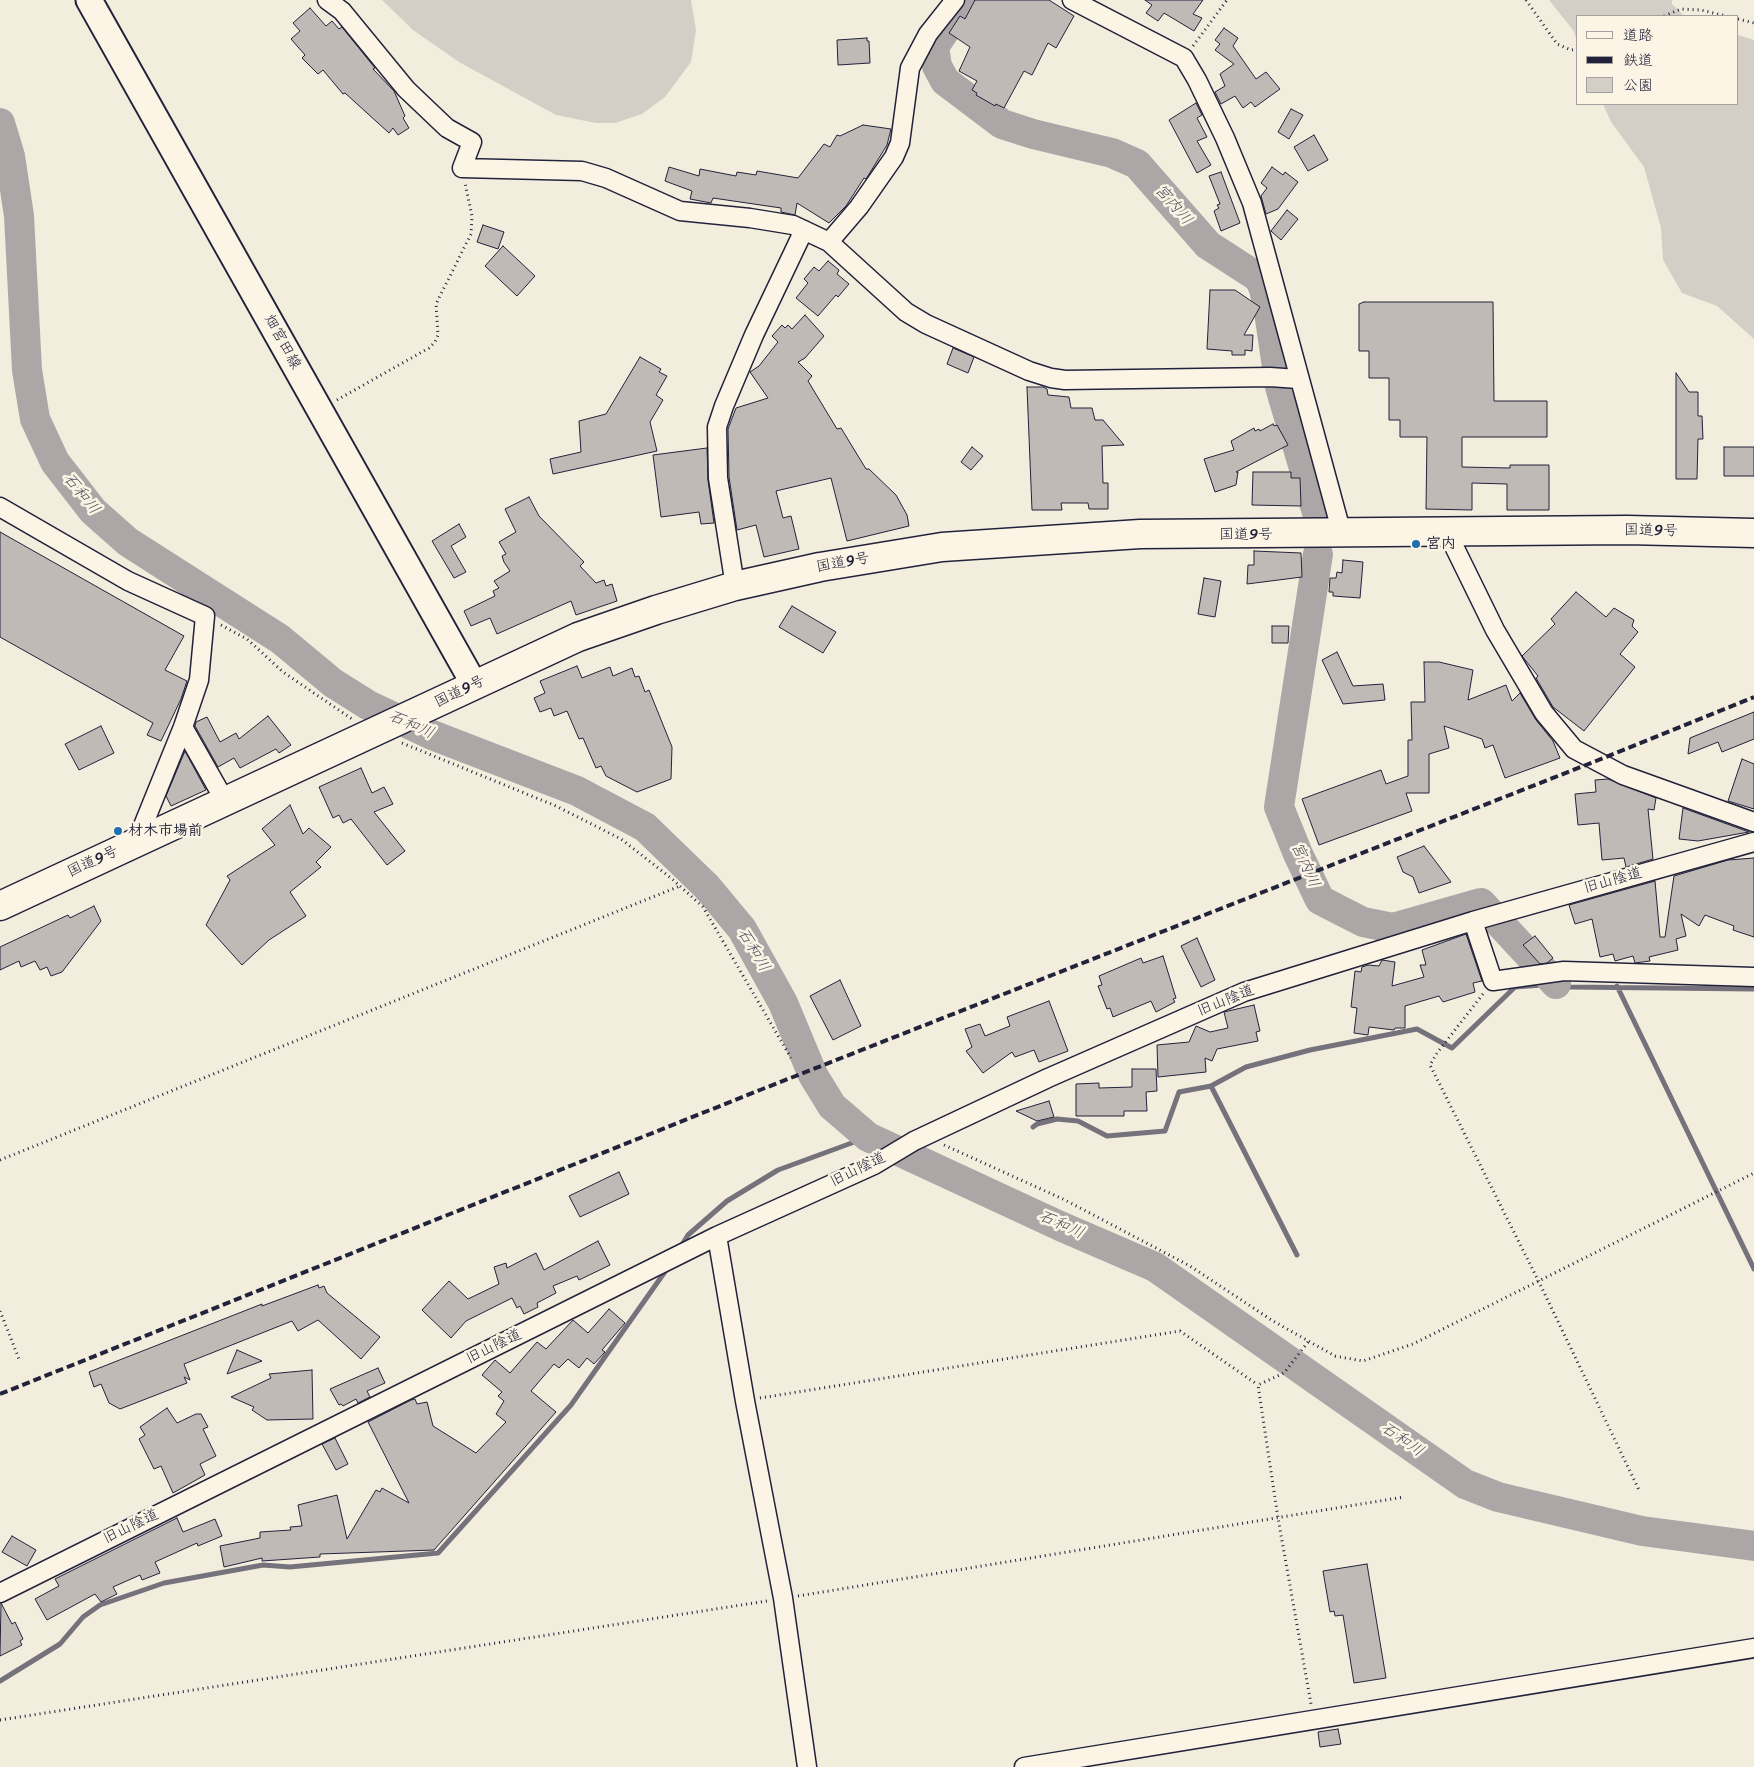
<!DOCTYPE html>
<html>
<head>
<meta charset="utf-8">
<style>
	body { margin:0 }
	#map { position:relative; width:1754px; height:1767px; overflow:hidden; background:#f3edde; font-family:Sriracha,"Klee One",sans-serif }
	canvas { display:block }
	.legend { position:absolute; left:1576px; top:15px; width:162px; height:90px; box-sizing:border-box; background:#fcf5e5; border:1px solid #a5a1a1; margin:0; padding:6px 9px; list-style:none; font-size:15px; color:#22223b }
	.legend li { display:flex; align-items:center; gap:10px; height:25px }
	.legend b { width:25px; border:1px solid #a5a1a1 }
</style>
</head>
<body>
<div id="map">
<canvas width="1754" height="1767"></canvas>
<ul class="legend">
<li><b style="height:6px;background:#fcf5e5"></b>道路</li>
<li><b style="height:6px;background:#22223b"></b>鉄道</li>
<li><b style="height:14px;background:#d4cfc6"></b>公園</li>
</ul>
</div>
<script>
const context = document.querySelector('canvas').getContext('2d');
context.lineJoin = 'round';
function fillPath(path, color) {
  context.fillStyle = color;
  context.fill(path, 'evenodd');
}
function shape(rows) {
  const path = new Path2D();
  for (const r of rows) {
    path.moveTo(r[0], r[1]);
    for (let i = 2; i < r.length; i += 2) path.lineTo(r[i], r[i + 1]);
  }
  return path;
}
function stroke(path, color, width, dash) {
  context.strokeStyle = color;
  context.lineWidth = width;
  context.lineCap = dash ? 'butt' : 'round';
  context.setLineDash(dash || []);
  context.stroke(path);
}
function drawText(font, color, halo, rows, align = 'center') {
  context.font = font + ' Sriracha,"Klee One",sans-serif';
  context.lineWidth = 5;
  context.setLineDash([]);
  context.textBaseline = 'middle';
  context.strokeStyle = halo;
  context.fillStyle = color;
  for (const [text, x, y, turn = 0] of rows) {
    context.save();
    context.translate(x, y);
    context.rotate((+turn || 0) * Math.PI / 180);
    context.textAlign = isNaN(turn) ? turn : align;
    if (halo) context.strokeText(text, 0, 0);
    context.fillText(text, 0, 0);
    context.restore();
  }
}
fillPath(shape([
	[382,0,691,0,696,30,691,62,665,97,642,114,615,123,596,123,556,115,459,62,413,30],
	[1549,0,1672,0,1672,4,1684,16,1578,16,1578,43,1573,30],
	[1738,35,1754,40,1754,339,1717,306,1682,293,1663,260,1661,228,1644,167,1611,122,1603,104,1738,104]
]), '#d4cfc6');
stroke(shape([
	[1617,986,1754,1269],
	[1211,1086,1297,1255],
	[1033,1127,1037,1124,1057,1119,1078,1121,1107,1136,1165,1131,1179,1092,1211,1086,1246,1067,1310,1050,1417,1029,1452,1048,1515,987,1556,984,1570,987,1754,989],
	[680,1248,688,1235,727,1201,778,1170,868,1137],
	[0,1681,60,1644,83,1617,100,1605,164,1583,263,1565,290,1567,438,1553,571,1405,669,1266]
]), '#75727b', 5);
stroke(shape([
	[965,0,934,47,937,66,945,81,1002,124,1033,134,1112,153,1137,164,1208,245,1259,278,1264,289,1269,312,1280,387,1318,516],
	[0,123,10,156,19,216,27,370,35,419,55,462,93,511,128,542,280,639,333,683,368,705,432,735,577,791,645,827,707,887,742,929,783,1003,813,1075,832,1106,868,1137,1060,1226,1155,1267,1465,1484,1498,1497,1642,1531,1754,1546],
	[1318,554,1279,807,1298,854,1320,900,1363,922,1393,928,1481,903,1556,984]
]), '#aca7a6', 30);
const building = shape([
	[975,0,1049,0,1074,16,1056,48,1048,43,1032,75,1024,71,1004,108,996,104,995,106,976,95,977,93,972,90,977,81,959,71,970,47,949,33,960,16,965,19,975,0],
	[1145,0,1203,0,1193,14,1202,18,1194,31,1164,13,1158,21,1146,13,1152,5,1145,0],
	[310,8,326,26,332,21,339,29,342,27,375,68,373,69,394,91,405,116,403,118,409,128,398,135,393,128,389,133,345,93,343,94,323,70,318,74,302,58,305,55,291,39,300,31,293,23,310,8],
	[1224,28,1238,38,1233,46,1256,79,1266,72,1280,89,1255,107,1251,102,1243,108,1235,96,1221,104,1215,92,1225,86,1220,74,1234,64,1215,50,1220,44,1215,40,1224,28],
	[867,38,867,41,869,41,870,63,838,65,837,40,867,38],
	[1196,103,1202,115,1197,118,1207,137,1197,141,1211,165,1197,173,1169,120,1196,103],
	[1291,109,1303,115,1289,139,1278,132,1291,109],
	[863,125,891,129,887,145,866,179,864,178,846,206,829,223,797,203,795,215,781,212,781,208,713,198,711,203,690,199,692,191,665,181,669,167,699,176,700,169,736,176,737,172,756,175,757,171,798,178,824,144,830,147,837,135,840,136,863,125],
	[1314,135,1328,160,1308,171,1294,147,1314,135],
	[1272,167,1283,175,1285,172,1298,182,1278,209,1266,214,1261,196,1267,188,1261,183,1272,167],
	[1221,172,1240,223,1221,231,1214,211,1219,208,1217,205,1220,204,1209,176,1221,172],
	[1287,210,1298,219,1281,240,1271,231,1287,210],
	[483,225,504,232,498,249,477,242,483,225],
	[503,246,535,276,517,296,485,266,503,246],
	[828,261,839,270,837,274,849,284,838,297,836,295,818,316,796,298,808,283,804,279,814,267,819,271,828,261],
	[1210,290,1235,290,1260,307,1244,335,1253,335,1252,351,1245,350,1245,355,1232,355,1232,351,1207,349,1210,290],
	[1364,302,1493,302,1494,401,1547,401,1547,437,1462,437,1462,467,1510,468,1510,465,1549,465,1549,510,1507,510,1507,484,1472,483,1472,510,1426,509,1427,437,1400,437,1400,420,1389,420,1389,378,1369,378,1369,351,1359,351,1359,304,1364,302],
	[805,315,824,336,805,358,798,362,812,376,808,381,837,429,841,428,866,469,869,469,896,495,907,515,909,526,847,541,831,478,776,491,783,518,791,516,799,549,764,557,756,525,737,530,729,477,728,429,736,408,768,398,750,372,759,366,778,342,772,336,782,325,785,328,788,325,792,329,805,315],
	[953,348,974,357,968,373,947,364,953,348],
	[640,357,661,369,659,372,667,376,656,395,663,400,650,422,657,451,553,474,550,459,581,452,579,421,606,414,640,357],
	[1676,373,1689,392,1698,392,1698,416,1702,416,1703,439,1698,439,1697,479,1676,479,1676,373],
	[1027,387,1043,387,1047,389,1048,395,1069,397,1071,408,1092,408,1095,420,1103,420,1124,445,1102,446,1103,483,1108,483,1108,509,1089,509,1088,503,1061,503,1062,510,1032,510,1027,387],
	[1273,424,1274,426,1277,425,1288,445,1236,472,1238,472,1236,485,1215,492,1204,459,1234,450,1231,441,1254,428,1255,431,1259,429,1260,431,1273,424],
	[972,447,983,456,971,470,961,462,972,447],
	[1724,447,1754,447,1754,476,1724,476,1724,447],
	[707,448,708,480,714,523,701,524,699,512,661,517,653,455,707,448],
	[1253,472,1291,472,1291,478,1300,478,1301,506,1252,505,1253,472],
	[529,497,539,516,584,562,580,566,596,583,604,580,606,586,612,584,617,601,576,615,571,601,497,634,490,618,471,626,464,611,495,596,493,591,499,588,494,581,510,571,504,562,502,556,506,554,499,542,516,532,505,509,529,497],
	[459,524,466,537,451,546,466,572,454,578,432,541,459,524],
	[0,532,184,636,165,670,187,681,181,699,161,741,147,735,153,723,0,637,0,532],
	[1254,551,1301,553,1302,577,1247,584,1248,565,1254,565,1254,551],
	[1343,560,1363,562,1360,598,1333,596,1333,592,1329,592,1330,578,1336,578,1337,572,1342,573,1343,560],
	[1204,578,1221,581,1215,617,1198,614,1204,578],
	[1576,592,1606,617,1614,608,1634,620,1632,626,1638,632,1620,654,1635,667,1584,731,1553,707,1536,678,1538,676,1522,656,1555,624,1551,619,1576,592],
	[792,606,836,632,823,653,779,627,792,606],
	[1272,626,1289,626,1288,643,1272,643,1272,626],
	[1337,652,1353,686,1383,684,1385,700,1343,704,1322,660,1337,652],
	[1424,662,1439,662,1473,670,1468,700,1506,685,1512,701,1520,693,1536,720,1553,741,1560,758,1505,778,1493,745,1485,748,1482,739,1444,726,1449,748,1429,754,1429,793,1406,793,1412,811,1319,845,1302,799,1381,770,1386,784,1408,776,1408,740,1412,740,1411,702,1425,702,1424,662],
	[577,666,582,678,610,667,613,676,632,668,635,677,639,676,645,692,649,690,672,747,671,779,637,792,606,776,601,766,596,768,583,738,579,739,567,711,554,716,551,708,540,712,534,698,545,693,540,681,577,666],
	[1754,712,1754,739,1722,752,1718,742,1688,754,1690,738,1754,712],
	[268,716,291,745,279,753,276,749,240,768,234,758,218,767,195,726,196,722,207,717,220,742,236,733,239,739,268,716],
	[101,726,114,753,79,770,65,744,101,726],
	[185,751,206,790,171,806,166,796,185,751],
	[1742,759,1754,764,1754,809,1728,801,1742,759],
	[361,768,372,793,384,787,393,804,374,812,405,851,387,865,351,819,343,823,339,815,333,818,319,787,361,768],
	[1608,779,1656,798,1654,810,1648,809,1653,859,1626,867,1624,858,1602,860,1599,823,1578,825,1575,794,1596,792,1595,780,1608,779],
	[290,805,303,834,309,828,331,847,316,862,321,867,290,892,306,916,269,940,242,965,206,925,230,880,227,876,275,845,262,829,290,805],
	[1683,808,1749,832,1698,841,1679,839,1683,808],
	[1424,846,1451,882,1419,893,1413,877,1403,872,1397,857,1424,846],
	[1754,858,1754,937,1733,930,1734,926,1705,915,1699,926,1681,914,1686,936,1676,939,1678,950,1649,957,1650,961,1635,963,1633,956,1615,961,1613,954,1600,957,1592,919,1575,924,1569,905,1655,881,1660,937,1665,937,1674,876,1728,860,1754,858],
	[94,906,101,921,62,972,51,976,47,967,40,970,35,961,21,967,19,961,0,970,0,947,68,915,70,918,94,906],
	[1466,934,1482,981,1473,983,1475,992,1443,1002,1439,996,1405,1006,1405,1028,1395,1028,1394,1030,1369,1027,1368,1035,1354,1033,1357,1008,1351,1007,1355,971,1361,972,1362,967,1368,965,1379,966,1382,960,1395,962,1392,986,1424,977,1420,965,1426,965,1422,950,1466,934],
	[1535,936,1553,958,1547,963,1540,964,1523,945,1535,936],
	[1197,938,1215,980,1201,987,1181,946,1197,938],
	[1163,956,1176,998,1173,999,1175,1002,1156,1012,1151,1001,1113,1017,1110,1008,1107,1009,1098,986,1102,985,1099,976,1141,958,1143,963,1163,956],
	[840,980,861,1026,833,1040,810,996,840,980],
	[1049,1001,1068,1051,1039,1062,1034,1050,1015,1057,1012,1052,983,1073,966,1051,972,1047,965,1029,980,1024,985,1036,1010,1026,1007,1017,1049,1001],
	[1254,1005,1260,1031,1256,1032,1258,1041,1217,1049,1212,1061,1205,1058,1206,1072,1158,1077,1157,1045,1189,1042,1196,1026,1210,1032,1228,1028,1224,1012,1254,1005],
	[1132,1069,1156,1069,1157,1091,1146,1092,1147,1111,1124,1111,1124,1116,1076,1116,1076,1084,1099,1083,1099,1088,1132,1087,1132,1069],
	[1049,1101,1054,1117,1037,1121,1016,1111,1049,1101],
	[619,1172,629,1194,580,1217,569,1196,619,1172],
	[598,1241,610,1265,579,1280,577,1276,553,1286,556,1293,537,1303,538,1307,524,1314,520,1306,517,1308,512,1298,466,1321,451,1338,422,1310,449,1281,468,1299,499,1284,494,1267,506,1263,507,1268,536,1253,544,1270,598,1241],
	[318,1285,319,1288,324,1286,327,1293,380,1337,361,1359,318,1320,298,1331,292,1321,184,1364,190,1380,184,1377,187,1383,120,1409,109,1403,101,1384,94,1387,89,1372,262,1304,262,1306,318,1285],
	[609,1309,625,1323,602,1350,605,1352,594,1364,587,1358,579,1368,568,1359,559,1368,554,1364,531,1391,556,1412,434,1550,320,1554,320,1557,262,1561,262,1558,224,1567,220,1546,260,1538,260,1532,291,1530,290,1527,302,1526,298,1505,337,1495,347,1539,376,1490,380,1492,382,1488,409,1503,368,1422,411,1400,415,1399,417,1404,427,1402,433,1426,476,1453,506,1422,496,1414,504,1401,498,1396,502,1392,482,1375,495,1360,510,1373,537,1342,546,1349,573,1320,588,1333,609,1309],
	[237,1350,262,1361,227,1374,237,1350],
	[378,1368,385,1383,367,1391,370,1397,358,1403,356,1399,343,1406,341,1404,339,1405,330,1389,378,1368],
	[312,1370,313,1419,267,1420,252,1410,254,1407,231,1397,271,1378,269,1374,312,1370],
	[167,1408,177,1423,196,1414,201,1414,208,1427,203,1429,216,1456,200,1464,205,1475,173,1493,161,1466,154,1469,139,1439,145,1435,140,1427,167,1408],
	[335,1438,348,1464,336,1470,322,1444,335,1438],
	[177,1518,183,1532,215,1519,222,1536,198,1546,197,1543,155,1562,160,1573,142,1580,140,1575,113,1587,117,1594,101,1602,95,1594,47,1620,35,1599,59,1586,55,1579,177,1518],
	[12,1536,36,1550,27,1566,2,1552,12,1536],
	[1367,1564,1386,1678,1354,1683,1343,1615,1335,1616,1334,1611,1330,1612,1323,1571,1367,1564],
	[1,1603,12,1624,15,1622,23,1639,20,1641,22,1645,0,1656,1,1603],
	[1338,1729,1341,1744,1320,1747,1318,1732,1338,1729]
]);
fillPath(building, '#bfbab6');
stroke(building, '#22223b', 1);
const minor = shape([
	[327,0,342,11,406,89,447,128,472,142,462,168,582,171,606,178,680,211,750,218,793,225,829,242,906,312,926,324,1029,371,1051,378,1065,380,1270,377,1298,379],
	[1072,0,1184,58,1197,80,1225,138,1252,203,1342,534],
	[829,242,859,207,894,157,900,143,910,68,928,34,955,0],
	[0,507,128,581,205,616,199,680,183,727,136,843],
	[1447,532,1495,630,1544,713,1574,749,1623,775,1754,822],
	[735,586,718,478,717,427,724,406,754,335,804,230],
	[183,727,225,801],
	[1473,921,1493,981,1564,971,1754,977],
	[717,1236,745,1401,783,1598,807,1767],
	[0,1593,717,1236,874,1165,914,1141,1048,1078,1244,992,1473,921,1754,842],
	[1024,1767,1754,1648]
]);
const secondary = shape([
	[89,0,474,684]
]);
const trunk = shape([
	[0,906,578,637,656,610,735,586,820,567,942,547,1140,534,1627,530,1754,533]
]);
stroke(minor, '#22223b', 21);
stroke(secondary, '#22223b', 29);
stroke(trunk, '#22223b', 31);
stroke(shape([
	[1526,0,1557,44,1571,50,1578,49],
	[1664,16,1681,9,1701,10,1726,16],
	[1738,19,1754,23],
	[1193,46,1227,0],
	[337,400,429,348,435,342,438,335,436,304,471,234,472,216,465,183],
	[221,625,247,639,283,672,352,719],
	[402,743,556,806,621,839,671,878,703,907,791,1058],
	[1483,994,1437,1053,1430,1065,1539,1282,1640,1492],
	[944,1145,1065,1200,1190,1266,1273,1321,1335,1356,1363,1361,1413,1344,1754,1173],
	[0,1160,680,886],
	[0,1311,19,1359],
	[1308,1342,1284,1373,1258,1385,1278,1518,1311,1704],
	[760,1398,1180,1331,1258,1385],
	[798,1596,1404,1497],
	[0,1720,767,1601]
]), '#22223b', 3, [1, 4]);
stroke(minor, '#fcf5e5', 18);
stroke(secondary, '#fcf5e5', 25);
stroke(trunk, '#fcf5e5', 28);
stroke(shape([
	[0,1394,760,1090,1596,761,1754,697]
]), '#22223b', 4, [8, 4]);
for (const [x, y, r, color] of [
	[1416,544,5,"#1f6fb2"],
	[118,831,5,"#1f6fb2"]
]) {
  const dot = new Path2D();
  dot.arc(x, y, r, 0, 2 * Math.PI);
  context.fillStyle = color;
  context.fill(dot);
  stroke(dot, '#fcf5e5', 2);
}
drawText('15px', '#22223b', '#fcf5e5', [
	["畑宮田線",282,342,61],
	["国道9号",1651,531,1],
	["国道9号",1246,535],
	["国道9号",843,563,-10],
	["国道9号",460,692,-26],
	["国道9号",93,862,-25],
	["旧山陰道",1613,881,-16],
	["旧山陰道",1226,1001,-22],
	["旧山陰道",858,1170,-26],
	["旧山陰道",494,1347,-26],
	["旧山陰道",131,1527,-26]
]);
drawText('bold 15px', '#22223b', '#fcf5e5', [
	["宮内",1426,544],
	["材木市場前",128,831]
], 'left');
drawText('italic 16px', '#525160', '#fcf5e5', [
	["宮内川",1173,205,49],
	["石和川",81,494,51],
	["石和川",411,725,24],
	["宮内川",1305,865,66],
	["石和川",753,950,59],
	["石和川",1061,1225,24],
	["石和川",1402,1440,35]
]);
</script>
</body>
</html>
